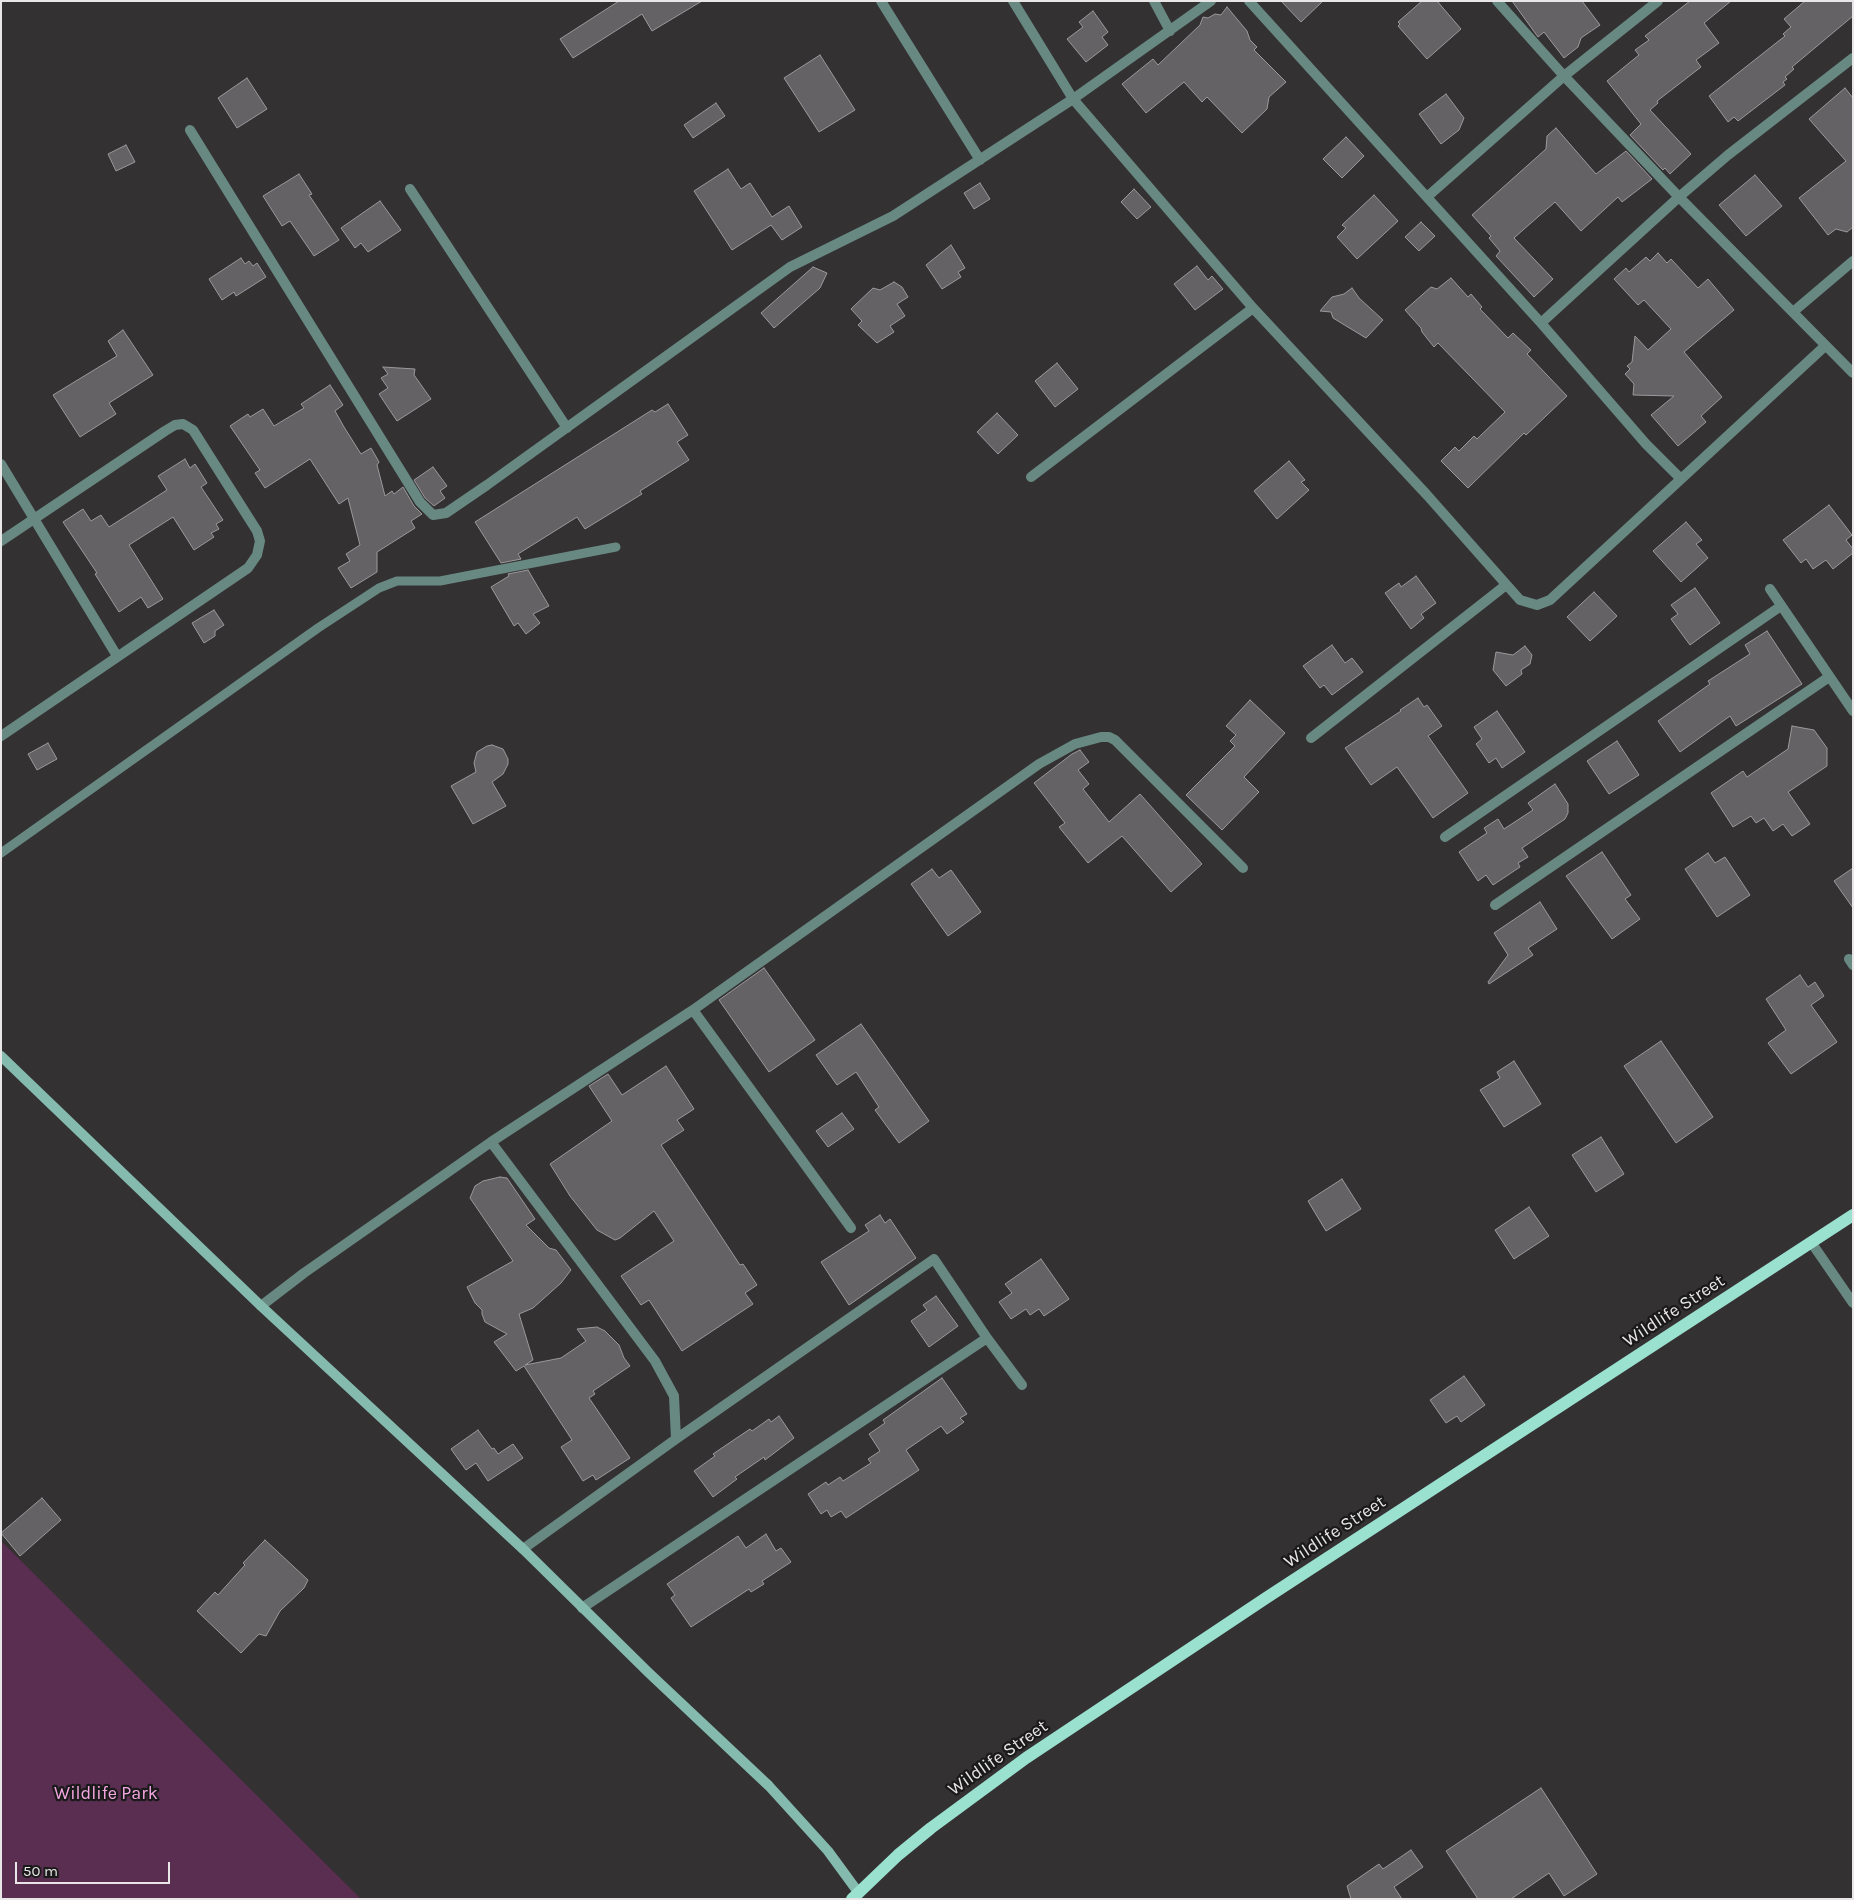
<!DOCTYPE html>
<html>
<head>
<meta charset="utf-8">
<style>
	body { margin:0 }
	#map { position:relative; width:1854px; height:1900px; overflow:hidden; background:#343133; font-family:Karla,sans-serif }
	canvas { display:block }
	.frame { position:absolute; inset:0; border:2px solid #e8e6e7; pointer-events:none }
	.scale { position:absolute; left:15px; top:1862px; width:155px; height:22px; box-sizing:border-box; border:2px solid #e8e6e7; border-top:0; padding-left:6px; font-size:15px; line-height:18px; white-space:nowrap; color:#e8e6e7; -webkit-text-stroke:4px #1b1a1a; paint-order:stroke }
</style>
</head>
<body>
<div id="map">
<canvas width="1854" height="1900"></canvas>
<div class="frame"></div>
<div class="scale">50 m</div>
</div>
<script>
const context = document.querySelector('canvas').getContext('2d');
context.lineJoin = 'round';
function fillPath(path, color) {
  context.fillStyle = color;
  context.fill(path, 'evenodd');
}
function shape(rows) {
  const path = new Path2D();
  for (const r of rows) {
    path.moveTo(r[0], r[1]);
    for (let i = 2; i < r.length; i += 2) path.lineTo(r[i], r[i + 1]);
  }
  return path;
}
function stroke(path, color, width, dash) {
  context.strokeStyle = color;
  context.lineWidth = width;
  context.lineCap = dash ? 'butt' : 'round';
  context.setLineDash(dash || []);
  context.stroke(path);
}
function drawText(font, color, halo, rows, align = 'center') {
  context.font = font + ' Karla,sans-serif';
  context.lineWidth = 4.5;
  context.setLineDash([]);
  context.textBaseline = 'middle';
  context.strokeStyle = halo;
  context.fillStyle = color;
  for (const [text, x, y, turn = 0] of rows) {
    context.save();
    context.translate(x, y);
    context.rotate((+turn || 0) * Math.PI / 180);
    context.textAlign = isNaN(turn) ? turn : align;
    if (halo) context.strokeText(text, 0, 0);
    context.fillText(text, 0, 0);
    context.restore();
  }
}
fillPath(shape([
	[1,1541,361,1899,1,1899]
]), '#5a2e51');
const building = shape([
	[619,1,702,1,652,31,642,14,573,58,560,39,619,1],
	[1281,1,1323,1,1301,22,1281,1],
	[1422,1,1437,1,1461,29,1427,59,1398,26,1400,24,1398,22,1422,1],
	[1512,1,1582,1,1600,25,1581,38,1578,47,1564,58,1544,32,1538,37,1512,1],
	[1690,1,1731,1,1704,23,1719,43,1696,60,1701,67,1657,101,1658,103,1650,110,1691,154,1670,174,1665,168,1663,170,1630,135,1641,124,1607,81,1639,55,1635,50,1649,40,1645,36,1690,1],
	[1805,1,1853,1,1853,16,1792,67,1794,69,1785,77,1787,79,1783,82,1785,85,1738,121,1734,117,1728,122,1709,96,1785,36,1783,34,1791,27,1784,19,1805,1],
	[1227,7,1247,31,1250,40,1257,47,1254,50,1286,82,1269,97,1267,109,1242,133,1207,97,1202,102,1184,82,1146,113,1122,84,1153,59,1158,65,1200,25,1203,17,1208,18,1215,14,1221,15,1227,7],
	[1093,11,1108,32,1102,37,1108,45,1086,62,1067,39,1083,27,1079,22,1093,11],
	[820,55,855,110,819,132,784,78,820,55],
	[247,78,267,109,237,128,218,98,247,78],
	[1845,88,1853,98,1853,227,1847,232,1836,229,1828,235,1799,198,1846,161,1809,119,1845,88],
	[1446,94,1464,118,1459,130,1441,144,1419,114,1446,94],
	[716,103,725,116,693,138,684,125,716,103],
	[1556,128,1596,174,1626,151,1652,179,1622,202,1618,197,1581,231,1555,202,1515,237,1514,238,1553,279,1534,297,1496,256,1500,251,1489,238,1491,236,1472,215,1546,149,1547,136,1556,128],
	[1346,137,1364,156,1342,178,1323,159,1346,137],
	[126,145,135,162,116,171,108,154,126,145],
	[728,169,741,189,750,183,772,217,789,206,802,227,782,240,771,225,732,250,694,191,728,169],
	[299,174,312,194,309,195,339,240,314,256,290,221,282,226,263,196,299,174],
	[1755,175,1782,206,1746,236,1719,205,1755,175],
	[980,183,990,199,974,209,964,193,980,183],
	[1134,189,1151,207,1137,219,1121,202,1134,189],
	[1374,195,1398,221,1357,259,1337,237,1346,228,1342,225,1374,195],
	[380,201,401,230,368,252,361,243,355,248,341,228,380,201],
	[1421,222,1435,236,1419,251,1405,237,1421,222],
	[951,245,965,268,958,272,961,277,942,289,926,265,951,245],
	[1658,253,1667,263,1671,259,1698,288,1708,279,1734,310,1684,352,1722,397,1701,416,1706,422,1678,446,1651,415,1674,396,1633,395,1634,384,1625,374,1630,369,1627,366,1632,362,1635,336,1648,350,1671,329,1644,300,1638,305,1614,279,1626,268,1629,272,1646,257,1650,261,1658,253],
	[241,258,245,264,249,261,253,266,257,263,266,277,236,296,234,292,222,300,209,279,241,258],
	[1197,266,1208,280,1212,276,1223,289,1195,310,1174,284,1197,266],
	[813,267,827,273,820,288,774,328,761,313,813,267],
	[1451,278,1468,297,1471,294,1482,307,1480,309,1508,338,1513,333,1531,350,1527,354,1567,396,1526,435,1524,433,1468,488,1441,461,1455,447,1459,451,1474,436,1477,439,1505,412,1438,343,1434,347,1422,332,1421,328,1405,310,1431,287,1437,289,1451,278],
	[894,282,902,287,908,297,897,304,905,316,890,326,894,332,877,343,858,325,862,321,851,309,873,288,880,290,894,282],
	[1352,288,1359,298,1383,320,1366,338,1333,318,1331,312,1320,311,1332,297,1344,294,1352,288],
	[123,330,153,375,109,403,116,414,80,437,53,395,117,356,108,341,123,330],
	[1057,363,1078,389,1055,407,1035,381,1057,363],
	[383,367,415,369,414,375,431,399,397,421,379,394,388,388,381,378,388,374,383,367],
	[330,385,343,405,335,411,344,427,361,454,371,448,379,462,377,465,385,496,392,491,394,494,403,487,414,506,422,514,411,521,415,528,377,552,377,572,351,588,338,568,350,561,346,554,360,545,348,498,339,504,310,459,265,488,255,473,260,470,230,426,248,414,250,417,263,409,274,426,304,408,301,404,330,385],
	[668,404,688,435,677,442,689,460,640,491,642,494,585,529,577,517,518,554,521,559,501,563,475,522,652,410,655,412,668,404],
	[997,413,1018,435,998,454,977,432,997,413],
	[185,459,190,468,195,464,207,483,201,487,223,520,216,524,219,529,211,533,214,537,194,550,173,517,129,545,163,599,148,608,141,597,119,612,95,574,97,573,63,522,83,509,91,521,101,515,109,527,167,490,158,476,185,459],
	[1289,461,1305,480,1301,482,1309,490,1277,519,1254,491,1289,461],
	[433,467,447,486,440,491,445,498,434,506,425,498,414,480,433,467],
	[1829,505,1852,535,1846,540,1853,549,1853,553,1833,569,1826,560,1813,569,1806,559,1801,563,1783,540,1829,505],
	[1686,522,1702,540,1696,544,1708,558,1681,582,1653,551,1686,522],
	[528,570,549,606,533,614,540,623,526,634,518,623,514,626,491,587,509,576,508,574,528,570],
	[1416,576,1436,603,1421,614,1424,618,1411,629,1385,593,1399,583,1401,587,1416,576],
	[1695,588,1720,623,1690,645,1671,619,1678,614,1671,605,1695,588],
	[1594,592,1617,616,1590,641,1567,617,1594,592],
	[214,610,224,625,215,631,215,636,204,643,192,623,214,610],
	[1767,631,1802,684,1736,726,1730,716,1680,752,1658,721,1710,684,1708,681,1750,654,1745,645,1767,631],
	[1332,645,1345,663,1352,658,1363,672,1332,695,1324,685,1320,688,1303,666,1332,645],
	[1525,646,1532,655,1530,664,1521,670,1522,674,1506,686,1493,670,1496,652,1513,655,1525,646],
	[1418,698,1424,707,1427,705,1442,726,1428,736,1468,793,1433,818,1397,767,1371,785,1345,748,1401,711,1400,710,1418,698],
	[1250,700,1285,733,1244,777,1259,792,1222,830,1186,795,1235,746,1230,741,1236,735,1226,726,1250,700],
	[1497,711,1525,752,1502,768,1496,758,1489,763,1476,744,1482,739,1474,727,1497,711],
	[1792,726,1814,730,1827,748,1827,766,1788,792,1810,824,1792,836,1783,824,1773,831,1764,818,1756,823,1751,816,1733,827,1711,793,1743,771,1747,777,1788,749,1792,726],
	[1617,741,1639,775,1609,794,1587,761,1617,741],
	[48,743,57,759,37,770,28,754,48,743],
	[492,745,503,749,508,759,508,764,503,774,492,782,506,806,473,824,451,786,476,772,474,763,477,752,487,746,492,745],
	[1080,750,1089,762,1078,770,1089,784,1083,789,1109,822,1140,794,1202,864,1171,892,1122,836,1088,863,1059,827,1065,823,1034,783,1072,754,1080,750],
	[1555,784,1568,804,1568,813,1565,819,1522,848,1528,857,1518,863,1520,867,1493,885,1486,875,1478,881,1459,852,1487,833,1484,828,1498,819,1504,829,1533,810,1528,803,1555,784],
	[1602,852,1631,895,1625,899,1640,919,1612,939,1566,876,1602,852],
	[1708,853,1715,863,1725,857,1750,895,1717,917,1685,869,1708,853],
	[1853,868,1853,908,1834,881,1853,868],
	[932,869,939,878,951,870,981,912,948,936,911,884,932,869],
	[1540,902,1557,929,1528,948,1533,955,1489,984,1488,982,1508,955,1494,933,1540,902],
	[764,968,815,1040,769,1072,719,1000,764,968],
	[1800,975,1808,987,1815,982,1824,996,1811,1005,1837,1042,1791,1074,1768,1043,1786,1030,1766,999,1800,975],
	[861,1024,929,1121,899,1143,875,1110,879,1107,856,1072,837,1085,816,1055,861,1024],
	[1661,1041,1713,1117,1676,1143,1624,1066,1661,1041],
	[1514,1061,1541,1104,1504,1127,1480,1090,1500,1078,1497,1072,1514,1061],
	[666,1066,694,1109,677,1120,684,1130,661,1145,740,1265,743,1264,757,1285,745,1293,753,1304,682,1351,649,1300,641,1305,621,1276,674,1241,654,1211,620,1238,615,1240,597,1230,570,1196,550,1164,612,1121,589,1086,608,1074,622,1095,666,1066],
	[842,1113,854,1129,828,1147,816,1131,842,1113],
	[1601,1137,1624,1174,1596,1192,1572,1155,1601,1137],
	[500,1177,507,1178,535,1219,526,1225,549,1248,556,1250,571,1270,561,1283,533,1308,519,1314,533,1360,525,1365,561,1358,586,1341,577,1329,597,1327,605,1331,619,1345,624,1358,630,1366,593,1391,595,1394,589,1398,630,1458,596,1480,593,1475,583,1481,561,1447,572,1440,524,1366,516,1371,494,1342,507,1334,485,1322,482,1314,482,1310,475,1303,467,1287,513,1261,470,1198,475,1186,483,1181,500,1177],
	[1342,1179,1361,1209,1326,1231,1308,1201,1342,1179],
	[1529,1207,1549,1236,1514,1259,1495,1230,1529,1207],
	[880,1215,885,1223,890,1219,916,1258,849,1305,821,1262,869,1231,865,1225,880,1215],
	[1041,1259,1069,1299,1044,1316,1039,1309,1030,1315,1026,1309,1011,1319,999,1302,1012,1293,1005,1284,1041,1259],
	[936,1296,958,1326,929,1347,911,1321,927,1310,923,1305,936,1296],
	[1464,1376,1485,1405,1461,1422,1457,1416,1446,1423,1430,1400,1464,1376],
	[942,1378,967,1414,960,1418,964,1422,947,1434,941,1426,906,1450,919,1470,846,1518,841,1511,831,1517,827,1510,821,1514,808,1494,826,1482,828,1485,840,1477,843,1481,871,1463,868,1459,880,1451,869,1434,885,1423,883,1420,942,1378],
	[779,1416,794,1438,765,1460,764,1457,735,1477,737,1479,713,1497,694,1471,715,1456,713,1454,750,1429,752,1431,769,1419,771,1422,779,1416],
	[478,1430,492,1449,494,1448,498,1454,513,1444,523,1458,488,1481,476,1463,466,1470,451,1449,478,1430],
	[42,1498,61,1520,20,1556,1,1533,42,1498],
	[766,1534,776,1551,781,1548,791,1562,762,1581,764,1584,751,1592,749,1589,691,1627,671,1598,675,1595,667,1584,738,1536,746,1548,766,1534],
	[265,1540,308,1580,304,1588,280,1611,266,1636,259,1634,241,1653,197,1611,215,1592,218,1595,245,1565,243,1563,265,1540],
	[1541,1788,1597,1874,1564,1896,1549,1873,1511,1899,1478,1899,1446,1851,1541,1788],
	[1411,1850,1423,1867,1394,1887,1402,1899,1351,1899,1347,1886,1379,1864,1383,1869,1411,1850]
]);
fillPath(building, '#646264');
stroke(building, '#9c999b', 1);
stroke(shape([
	[1,853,318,628,379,588,397,581,440,581,616,547]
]), '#688981', 9);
stroke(shape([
	[881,1,980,160],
	[1013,1,1073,99,1253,308,1427,495,1520,600,1537,605,1550,600,1825,346],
	[1154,1,1170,31],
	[1249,1,1541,323,1646,444,1680,478],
	[1497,1,1564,76,1679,197,1853,373],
	[190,130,420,502,433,515,446,513,487,485,790,267,893,216,1073,99,1211,1],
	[410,189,567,428],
	[1427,197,1564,76,1658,1],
	[1793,312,1853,261],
	[1541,323,1679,197,1728,155,1853,58],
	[1,464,117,656],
	[1031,477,1253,308],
	[1,541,165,431,175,425,183,424,193,430,257,531,260,541,257,555,248,568,1,736],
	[1770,589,1853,711],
	[1311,738,1506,585],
	[1445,837,1781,606],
	[1495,905,1829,677],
	[1849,959,1853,965],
	[693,1010,851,1228],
	[491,1142,655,1361,674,1396,676,1439],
	[1811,1242,1853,1303],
	[261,1306,304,1273,491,1142,693,1010,1039,764,1075,744,1101,737,1109,737,1115,740,1243,868],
	[523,1549,676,1439,934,1259,987,1338,1022,1385],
	[582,1608,987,1338]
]), '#688981', 10);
stroke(shape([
	[1,1056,261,1306,523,1549,649,1673,769,1786,828,1851,858,1892]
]), '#85bbae', 10);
stroke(shape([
	[852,1899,898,1855,931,1828,1026,1758,1266,1598,1853,1215]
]), '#9be1d0', 12);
drawText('18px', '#e8e6e7', '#1b1a1a', [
	["Wildlife Street",1674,1311,-33],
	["Wildlife Street",1335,1532,-33],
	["Wildlife Street",998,1758,-35]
]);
drawText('18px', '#f4a7e2', '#1b1a1a', [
	["Wildlife Park",106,1794]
]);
</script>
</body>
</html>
